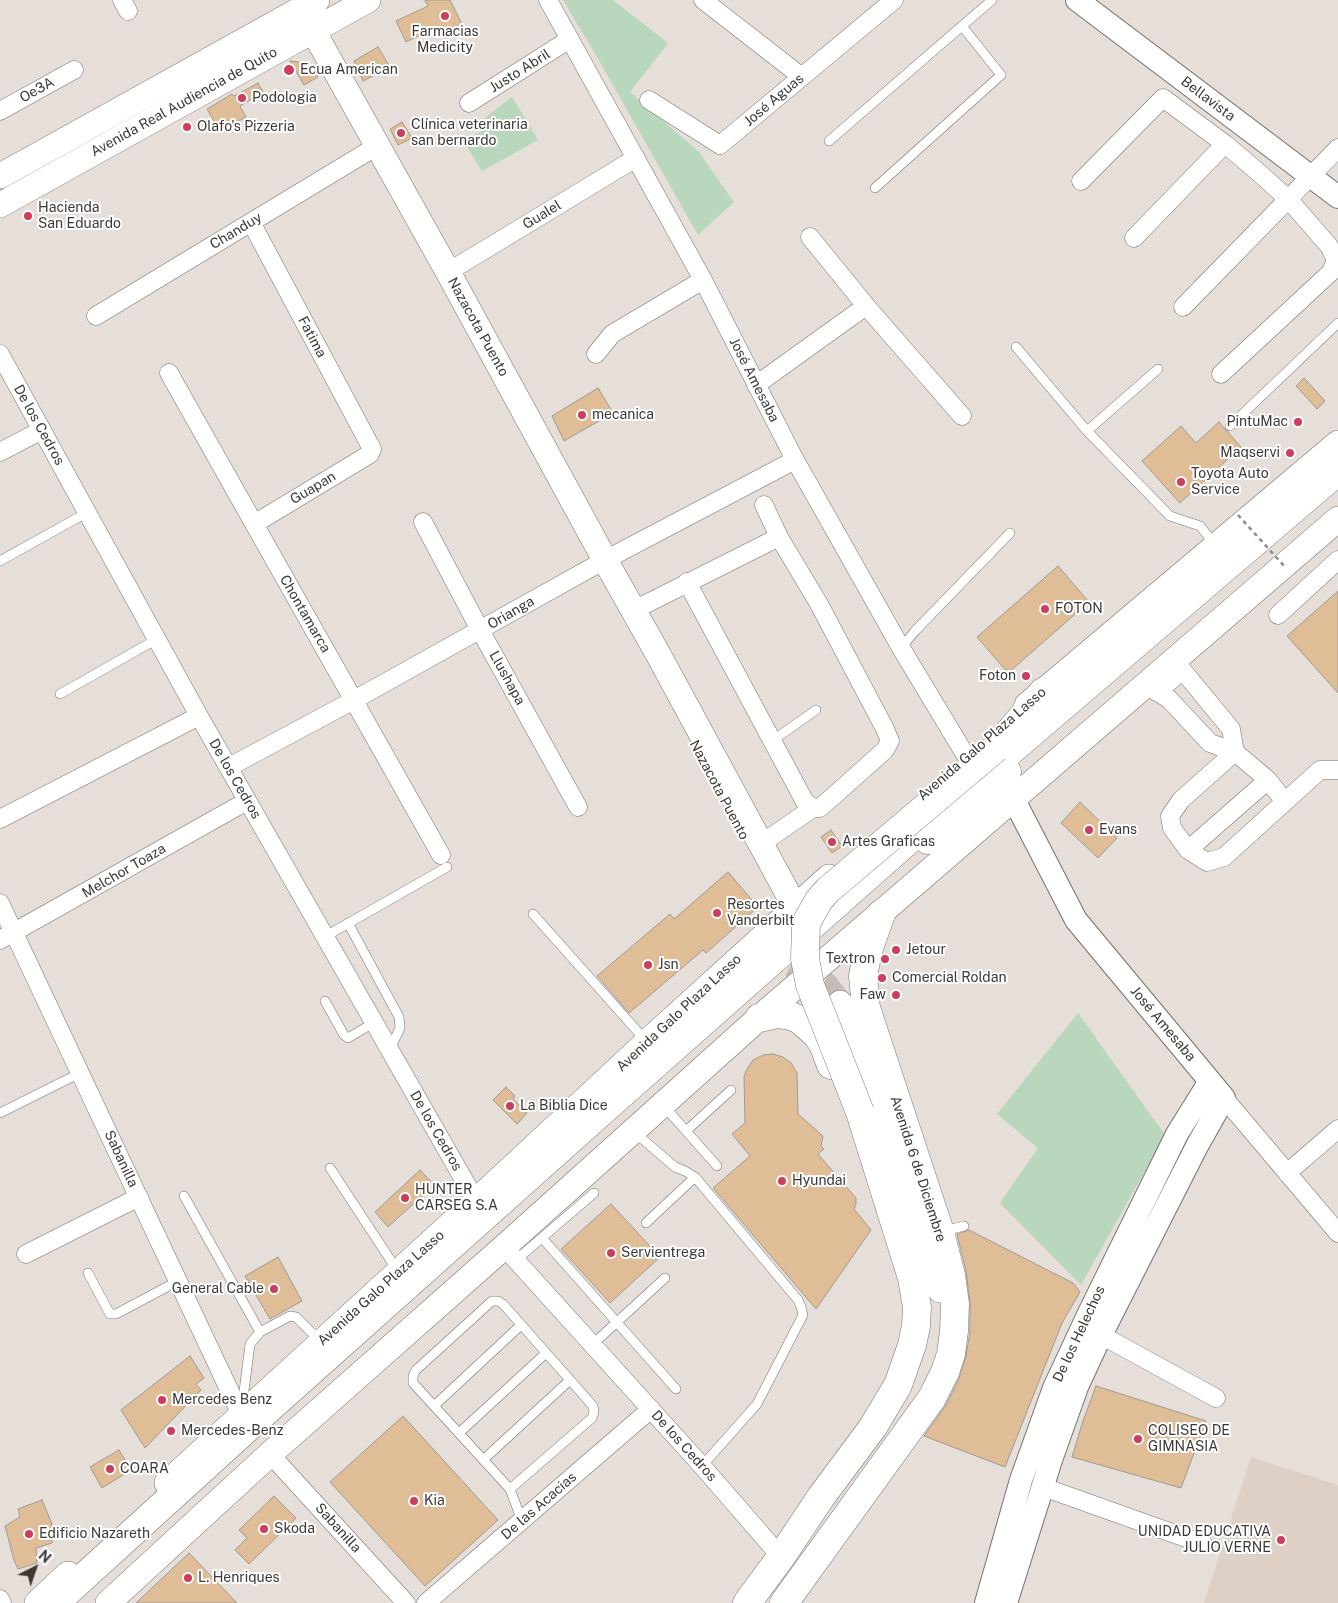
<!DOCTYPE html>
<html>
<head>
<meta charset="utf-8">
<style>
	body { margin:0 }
	#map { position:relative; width:1338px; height:1603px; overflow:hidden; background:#e6ded8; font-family:"Public Sans",sans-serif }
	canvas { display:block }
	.north { position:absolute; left:10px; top:1543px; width:50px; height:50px; -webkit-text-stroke:4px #fff; paint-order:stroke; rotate:41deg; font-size:14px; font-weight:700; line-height:20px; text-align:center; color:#3b3836 }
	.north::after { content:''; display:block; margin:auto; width:18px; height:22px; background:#3b3836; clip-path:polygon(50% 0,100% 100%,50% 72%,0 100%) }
</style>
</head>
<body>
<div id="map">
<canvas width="1338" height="1603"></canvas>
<div class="north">N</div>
</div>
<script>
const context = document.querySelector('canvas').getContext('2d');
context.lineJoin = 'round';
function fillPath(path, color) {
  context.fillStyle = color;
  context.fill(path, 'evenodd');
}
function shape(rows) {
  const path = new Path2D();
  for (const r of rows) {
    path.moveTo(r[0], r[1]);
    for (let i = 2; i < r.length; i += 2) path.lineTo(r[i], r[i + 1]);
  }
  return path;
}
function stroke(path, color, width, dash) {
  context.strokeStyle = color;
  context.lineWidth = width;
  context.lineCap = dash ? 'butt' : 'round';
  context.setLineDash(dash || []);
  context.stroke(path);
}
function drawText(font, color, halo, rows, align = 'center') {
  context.font = font + ' "Public Sans",sans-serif';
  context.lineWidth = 4;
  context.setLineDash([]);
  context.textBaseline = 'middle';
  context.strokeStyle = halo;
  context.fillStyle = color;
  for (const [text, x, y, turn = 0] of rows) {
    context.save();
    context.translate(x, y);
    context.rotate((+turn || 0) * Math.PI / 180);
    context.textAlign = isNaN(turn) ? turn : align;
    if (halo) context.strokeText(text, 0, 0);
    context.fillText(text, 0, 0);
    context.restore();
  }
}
fillPath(shape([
	[1251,1457,1338,1485,1338,1603,1204,1603]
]), '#dfd0c5');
fillPath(shape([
	[563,0,613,0,668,43,630,92,699,152,734,202,698,235,597,57],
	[512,97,538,140,482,171,460,136,474,135,480,132,486,123,486,117],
	[1078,1013,1165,1135,1081,1285,1000,1203,1038,1148,997,1114]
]), '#b9d7bc');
const building = shape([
	[425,0,450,0,464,28,444,38,438,26,406,42,396,21,428,6,425,0],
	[378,47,390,67,363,81,354,61,378,47],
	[290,61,305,63,312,67,318,77,304,85,290,61],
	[258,83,263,92,240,106,246,117,220,132,207,109,232,94,234,96,258,83],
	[402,122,412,138,398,145,390,129,402,122],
	[1304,378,1325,401,1317,409,1296,386,1304,378],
	[598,388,613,413,564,441,552,416,598,388],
	[1219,422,1241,447,1180,503,1142,461,1181,426,1196,443,1219,422],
	[1058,566,1089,602,1008,673,977,637,1058,566],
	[1338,591,1338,693,1287,636,1338,591],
	[1080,802,1117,838,1098,858,1061,823,1080,802],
	[831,830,842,846,832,853,821,837,831,830],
	[728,872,758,907,706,953,703,950,629,1013,597,976,670,914,674,919,728,872],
	[773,1054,783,1057,791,1063,797,1073,798,1114,823,1136,821,1146,824,1149,818,1154,856,1198,856,1204,854,1209,871,1230,816,1309,713,1188,750,1156,732,1134,745,1123,744,1076,747,1069,753,1060,763,1055,773,1054],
	[506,1087,515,1096,513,1099,527,1113,517,1124,493,1100,506,1087],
	[420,1170,434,1185,388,1227,375,1212,420,1170],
	[611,1204,660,1257,610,1303,561,1249,611,1204],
	[969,1230,1073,1283,1080,1292,1062,1323,1005,1467,924,1436,946,1405,959,1379,966,1356,970,1332,970,1302,966,1271,957,1234,969,1230],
	[278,1257,302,1301,270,1319,245,1276,278,1257],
	[190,1356,204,1378,196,1384,201,1390,145,1448,121,1410,190,1356],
	[1096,1386,1206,1421,1181,1488,1072,1457,1083,1421,1096,1386],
	[403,1416,498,1520,425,1586,330,1482,403,1416],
	[119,1450,131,1470,102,1488,90,1467,119,1450],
	[274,1496,296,1518,249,1564,235,1550,247,1538,239,1530,274,1496],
	[42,1500,52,1524,52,1543,36,1548,37,1563,18,1569,14,1560,5,1526,20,1517,18,1509,42,1500],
	[189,1553,237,1603,136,1603,189,1553]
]);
fillPath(building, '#dfbe97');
stroke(building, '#a09a93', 1);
stroke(shape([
	[757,964,766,959,772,959,782,960,791,964,826,985,840,1003]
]), '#c4bdb8', 25, [25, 12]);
const service = shape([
	[829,141,992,0],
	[875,188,1001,75,962,26],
	[1016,347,1087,431,1170,516,1200,526,1215,545],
	[1230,426,1338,323],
	[1087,431,1158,369],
	[0,561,88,512],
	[901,648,915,631,1010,533],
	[60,694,157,639],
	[772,741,816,710],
	[533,914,646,1041],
	[348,923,399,1017,400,1028,390,1049],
	[326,936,447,867],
	[325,1001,344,1035,348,1038,375,1022],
	[663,1105,717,1166],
	[0,1113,80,1073],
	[633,1131,675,1167,685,1171,695,1177,798,1300,801,1307,803,1315,757,1404,702,1466],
	[686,1131,731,1090],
	[330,1168,397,1270],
	[184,1196,260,1332],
	[646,1223,695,1177],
	[943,1231,964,1226],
	[542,1238,676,1389],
	[516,1260,594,1193],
	[88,1273,110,1314,116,1314,178,1281],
	[492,1301,498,1301,503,1304,593,1406,594,1412,592,1418,510,1489,413,1383,413,1376,416,1370,492,1301],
	[593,1344,665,1278],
	[434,1406,521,1325],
	[242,1407,250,1344,260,1332,290,1316,296,1317,321,1342],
	[459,1433,546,1353],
	[483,1460,570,1380],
	[510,1489,522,1521]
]);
const minor = shape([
	[122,0,128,11],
	[548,0,703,280,795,460,901,648,966,756],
	[703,0,802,77],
	[649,100,720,145,894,0],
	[469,103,570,39],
	[0,111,74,70],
	[1081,181,1163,98,1225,144,1257,171,1289,200,1329,246,1336,260,1331,272,1221,374],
	[251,222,372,449,370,454,254,524],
	[810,237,866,306,962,416],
	[1134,238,1225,144],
	[448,272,636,158],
	[1183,307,1338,148],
	[96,316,377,146],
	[0,354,199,716,476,1201],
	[596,354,612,334,703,280],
	[169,373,441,855],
	[756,385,866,306],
	[0,452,42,430],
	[423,522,480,630,578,807],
	[687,582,805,802,813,808,820,808,885,750,890,741,884,727,819,604,779,537],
	[634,610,779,537,764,505],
	[1278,615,1338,560],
	[1174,660,1231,729,1235,752],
	[1145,685,1169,699,1210,743,1235,752,1268,780,1285,802],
	[1158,692,1182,670],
	[1235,752,1181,800,1170,816,1172,828,1188,850,1207,862,1224,857,1320,770,1338,770],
	[229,767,354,700,605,560,795,460],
	[0,819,199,716],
	[771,837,813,808],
	[1188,850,1268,780],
	[0,903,241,1415],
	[0,940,247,801],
	[1224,1098,1338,1233],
	[1287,1173,1338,1129],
	[504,1247,702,1466,781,1557],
	[26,1254,139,1197],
	[1101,1335,1216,1398],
	[270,1454,406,1603],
	[1043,1487,1203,1544],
	[0,1599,2,1603],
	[426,1603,651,1409]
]);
const tertiary = shape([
	[1077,0,1338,197],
	[986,1603,1021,1480,1054,1388,1089,1313,1177,1134,1210,1081],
	[1006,1603,1052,1457,1077,1387,1101,1335,1197,1146,1224,1098,1076,920,1013,798]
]);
const secondary = shape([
	[301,9,448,272,605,560,658,654,788,894],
	[0,176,317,0],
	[0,205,368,0],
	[1027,705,1338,443],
	[840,1003,861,1055,920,1218,938,1275,940,1290],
	[167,1483,476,1201,647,1042,829,877],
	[37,1603,68,1574],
	[108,1603,270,1454,504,1247,759,1018,1338,519]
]);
const primary = shape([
	[1001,742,1043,692],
	[980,777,1338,471],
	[928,840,1007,772],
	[759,1018,777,1014,791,1016,800,1020,816,1034,823,1044,831,1065],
	[55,1603,253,1423,608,1106,937,815],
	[747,1603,781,1557,821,1497,873,1427,898,1385,912,1345,916,1326,917,1307,912,1278,860,1112],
	[784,1603,932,1398,945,1372,951,1354,954,1331,955,1304,951,1275,940,1232,866,1008,863,976,868,951,881,914]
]);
stroke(service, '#78716b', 10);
stroke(minor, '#78716b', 19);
stroke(tertiary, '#78716b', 24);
stroke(secondary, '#78716b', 26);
stroke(primary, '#78716b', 29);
stroke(service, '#fff', 9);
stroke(minor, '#fff', 18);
stroke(tertiary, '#fff', 22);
stroke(secondary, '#fff', 25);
stroke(primary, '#fff', 28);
const primaryBridge = shape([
	[860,1112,810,985,805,959,806,923,819,900,828,890,996,748]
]);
stroke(primaryBridge, '#78716b', 29, []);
stroke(shape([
	[1238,515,1286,568]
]), '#908a86', 2.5, [4, 4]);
stroke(primaryBridge, '#fff', 28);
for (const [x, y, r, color] of [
	[445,16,5,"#cd3d5d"],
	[289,70,6,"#cd3d5d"],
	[242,98,5,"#cd3d5d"],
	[187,127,5,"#cd3d5d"],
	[401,133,5,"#cd3d5d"],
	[28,216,5,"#cd3d5d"],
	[582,415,5,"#cd3d5d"],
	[1298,422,5,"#cd3d5d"],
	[1290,453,5,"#cd3d5d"],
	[1181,482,5,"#cd3d5d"],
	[1045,609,5,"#cd3d5d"],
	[1026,676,5,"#cd3d5d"],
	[1089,830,5,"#cd3d5d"],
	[832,842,5,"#cd3d5d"],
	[717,913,5,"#cd3d5d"],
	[896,950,5,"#cd3d5d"],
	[885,959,5,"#cd3d5d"],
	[648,965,5,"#cd3d5d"],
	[882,978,5,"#cd3d5d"],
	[896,995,5,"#cd3d5d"],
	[510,1106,5,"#cd3d5d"],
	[782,1181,5,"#cd3d5d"],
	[405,1198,5,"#cd3d5d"],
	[611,1253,5,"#cd3d5d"],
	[274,1289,5,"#cd3d5d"],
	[162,1400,5,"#cd3d5d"],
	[171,1431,5,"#cd3d5d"],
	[1138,1439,5,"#cd3d5d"],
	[110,1469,5,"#cd3d5d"],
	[414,1501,5,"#cd3d5d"],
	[264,1529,5,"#cd3d5d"],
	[29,1534,5,"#cd3d5d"],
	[1281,1540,5,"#cd3d5d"],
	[188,1578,5,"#cd3d5d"]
]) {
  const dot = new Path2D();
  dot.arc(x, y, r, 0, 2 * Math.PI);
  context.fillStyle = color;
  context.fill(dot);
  stroke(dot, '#fff', 2);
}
drawText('14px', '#3b3836', '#fff', [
	["Farmacias",445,32,"center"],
	["Medicity",445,48,"center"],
	["Ecua American",300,70],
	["Podologia",252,98],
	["Clínica veterinaria",411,125],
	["san bernardo",411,141],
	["Olafo's Pizzeria",197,127],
	["Hacienda",38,208],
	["San Eduardo",38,224],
	["mecanica",592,415],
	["PintuMac",1288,422,"right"],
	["Maqservi",1280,453,"right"],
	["Toyota Auto",1191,474],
	["Service",1191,490],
	["FOTON",1055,609],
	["Foton",1016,676,"right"],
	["Evans",1099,830],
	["Artes Graficas",842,842],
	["Resortes",727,905],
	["Vanderbilt",727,921],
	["Jetour",906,950],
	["Textron",875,959,"right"],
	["Jsn",658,965],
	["Comercial Roldan",892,978],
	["Faw",886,995,"right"],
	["La Biblia Dice",520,1106],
	["Hyundai",792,1181],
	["HUNTER",415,1190],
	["CARSEG S.A",415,1206],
	["Servientrega",621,1253],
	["General Cable",264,1289,"right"],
	["Mercedes Benz",172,1400],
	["Mercedes-Benz",181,1431],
	["COLISEO DE",1148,1431],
	["GIMNASIA",1148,1447],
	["COARA",120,1469],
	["Kia",424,1501],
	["Skoda",274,1529],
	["UNIDAD EDUCATIVA",1271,1532,"right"],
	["JULIO VERNE",1271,1548,"right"],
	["Edificio Nazareth",39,1534],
	["L. Henriques",198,1578]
], 'left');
drawText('14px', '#3b3836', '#fff', [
	["Justo Abril",520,71,-32],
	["Oe3A",37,90,-29],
	["Bellavista",1208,99,37],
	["José Aguas",774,100,-40],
	["Avenida Real Audiencia de Quito",184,102,-29],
	["Gualel",542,215,-31],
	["Chanduy",236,231,-31],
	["Nazacota Puento",478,327,61],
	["Fatima",312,337,62],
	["José Amesaba",754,380,63],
	["De los Cedros",39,425,61],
	["Guapan",313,488,-31],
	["Orianga",511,613,-30],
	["Chontamarca",305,614,60],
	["Llushapa",507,678,61],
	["Avenida Galo Plaza Lasso",982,744,-41],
	["De los Cedros",235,779,60],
	["Nazacota Puento",719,790,62],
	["Melchor Toaza",124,871,-30],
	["Avenida Galo Plaza Lasso",679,1013,-43],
	["José Amesaba",1163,1024,50],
	["De los Cedros",436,1131,60],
	["Sabanilla",121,1159,65],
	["Avenida 6 de Diciembre",918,1169,72],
	["Avenida Galo Plaza Lasso",381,1288,-42],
	["De los Helechos",1079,1334,-65],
	["De los Cedros",684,1446,48],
	["De las Acacias",539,1506,-41],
	["Sabanilla",338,1528,48]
]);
</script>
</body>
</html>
